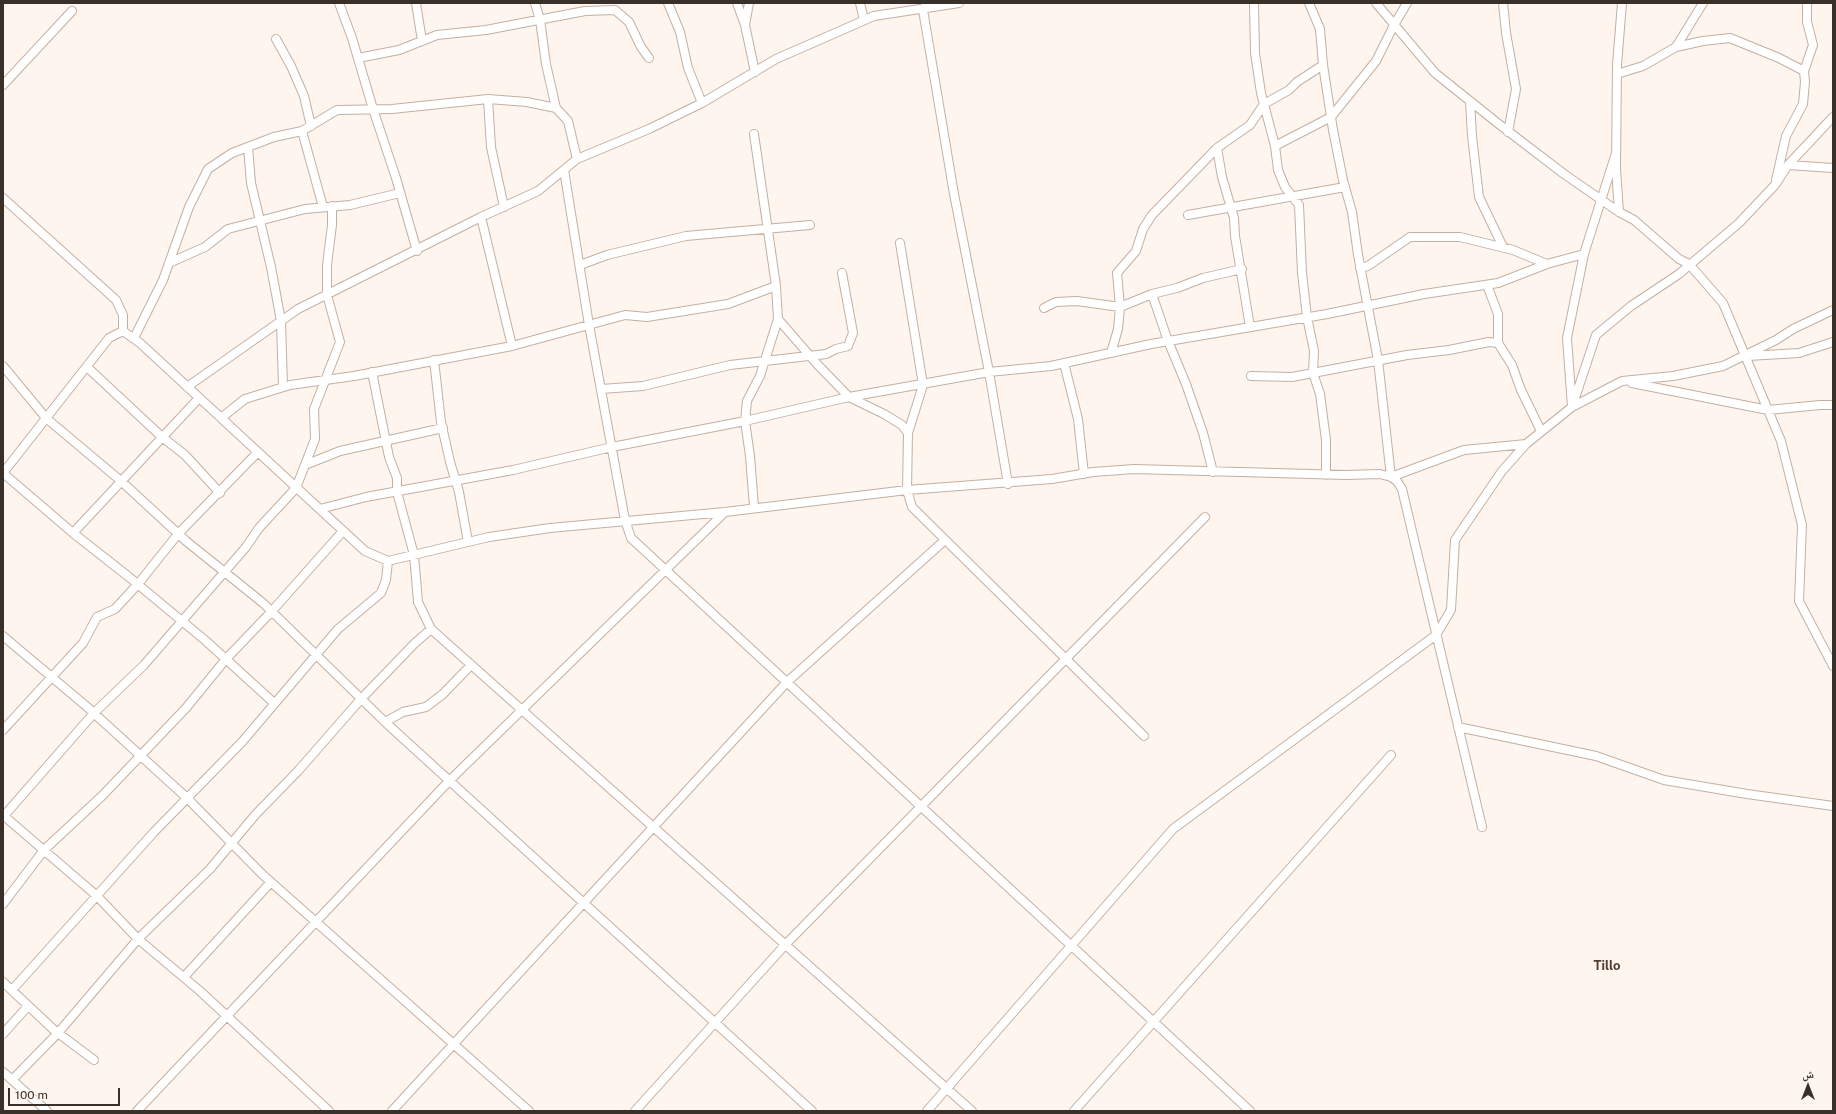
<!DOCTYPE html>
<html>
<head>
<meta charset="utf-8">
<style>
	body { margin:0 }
	#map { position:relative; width:1836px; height:1114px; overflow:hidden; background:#fef5ef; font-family:"Public Sans","Noto Naskh Arabic",sans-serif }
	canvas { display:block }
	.frame { position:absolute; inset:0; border:4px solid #39302a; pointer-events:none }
	.north { position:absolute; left:1788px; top:1066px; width:40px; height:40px; -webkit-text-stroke:3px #fef5ef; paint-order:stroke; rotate:0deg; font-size:11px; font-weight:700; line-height:16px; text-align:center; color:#39302a }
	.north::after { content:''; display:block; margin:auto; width:14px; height:18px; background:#39302a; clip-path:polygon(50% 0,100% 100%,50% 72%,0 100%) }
	.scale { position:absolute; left:8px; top:1088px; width:112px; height:18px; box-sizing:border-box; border:2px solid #39302a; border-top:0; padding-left:5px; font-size:12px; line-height:14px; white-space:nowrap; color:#39302a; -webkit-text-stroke:3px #fef5ef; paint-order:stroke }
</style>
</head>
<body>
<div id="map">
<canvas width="1836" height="1114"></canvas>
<div class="frame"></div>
<div class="north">ش</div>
<div class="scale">100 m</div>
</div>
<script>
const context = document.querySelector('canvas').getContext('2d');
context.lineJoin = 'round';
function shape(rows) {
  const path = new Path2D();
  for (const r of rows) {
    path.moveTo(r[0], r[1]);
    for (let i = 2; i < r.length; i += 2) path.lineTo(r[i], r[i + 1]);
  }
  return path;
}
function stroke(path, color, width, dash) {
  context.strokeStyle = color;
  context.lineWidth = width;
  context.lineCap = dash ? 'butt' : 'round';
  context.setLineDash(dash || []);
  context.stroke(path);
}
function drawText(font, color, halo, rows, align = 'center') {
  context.font = font + ' "Public Sans",sans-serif';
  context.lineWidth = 4;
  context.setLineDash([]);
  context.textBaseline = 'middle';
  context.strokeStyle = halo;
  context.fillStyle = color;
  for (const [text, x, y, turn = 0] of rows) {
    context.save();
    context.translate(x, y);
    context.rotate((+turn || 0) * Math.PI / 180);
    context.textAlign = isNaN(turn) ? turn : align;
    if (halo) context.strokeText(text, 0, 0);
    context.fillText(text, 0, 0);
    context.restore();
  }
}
const minor = shape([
	[339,3,352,38,373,109,396,178,417,251],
	[416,3,422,41],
	[535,3,540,20,546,64,556,108],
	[668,3,680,32,688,68,702,103],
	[737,3,745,25,755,72],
	[860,3,864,20],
	[927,3,923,10,954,194,989,372,1008,484],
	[1254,3,1255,53,1261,93,1275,146,1278,170,1285,187,1299,205,1302,273,1307,317,1314,351,1313,373,1320,394,1326,440,1326,475],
	[1309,3,1320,29,1323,65,1333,130,1343,180,1352,212,1358,255,1378,360,1391,477,1464,450,1526,444],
	[1376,3,1435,73,1500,125,1564,174,1619,212,1634,220,1679,259,1689,264,1723,303,1781,441,1802,525,1799,601,1833,666],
	[1503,3,1506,33,1516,89,1508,132],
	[745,25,749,3],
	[276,39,291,66,304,96,311,126],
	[1676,47,1703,3],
	[358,58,399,50,437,35,486,30,585,11,615,10,629,22,641,47,649,58],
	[1617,74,1643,66,1676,47,1703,41,1730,38,1779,58,1804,71],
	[3,85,72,11],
	[488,99,491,147,504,207],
	[1470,101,1472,136,1479,197,1503,247],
	[302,131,323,207],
	[1275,146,1331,117,1376,61,1394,25,1407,3],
	[248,147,251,183,271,267,281,321,283,387],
	[1217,148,1222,177,1234,218,1235,236,1250,327],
	[1616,153,1584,254,1567,338,1572,407,1622,381,1673,376,1723,366,1776,340,1793,329,1833,310],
	[1788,165,1833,168],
	[564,170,589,325,625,520,631,538,1250,1111],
	[1776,180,1786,136,1803,104,1805,82,1804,71,1813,45,1807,22,1807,3],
	[3,198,116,300,123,315,123,331],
	[1619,212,1616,169,1617,65,1622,3],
	[1188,215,1345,187],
	[481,217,512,346],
	[900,243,923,385,908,433,907,490,912,507,1144,736],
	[169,263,205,247,228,229,305,209,350,205,400,193],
	[580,265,607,255,686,236,810,225],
	[1360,268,1368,266,1410,237,1460,237,1513,250,1547,264],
	[1487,285,1498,314,1498,343,1512,365,1521,390,1541,431],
	[1152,294,1168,341,1186,384,1203,433,1213,472],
	[1044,308,1056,302,1077,301,1120,307,1152,294,1177,288,1203,278,1242,269],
	[778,319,817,364,849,397,884,414,902,425,908,433],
	[134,338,163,280,189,207,208,169,232,153,274,137,302,131,337,110,392,109,488,99,527,102,556,108,568,121,577,159],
	[1111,353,1118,329,1120,307,1117,273,1136,251,1143,229,1152,215,1217,148,1250,125,1264,104,1289,90,1297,82,1323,65],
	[1748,356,1799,353,1833,342],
	[434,360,441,422,450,462,459,492,468,542],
	[1064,363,1078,419,1084,474],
	[3,366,46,418,121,481,186,541,263,603,385,722,812,1111],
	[87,367,162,437,185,455,220,493],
	[372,372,389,457,397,478,397,492,414,555,418,602,431,629,972,1111],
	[1251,376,1292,377,1407,355,1449,350,1489,342,1498,343],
	[1632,383,1768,410,1820,405,1833,405],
	[187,387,298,309,481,217,538,191,577,159,649,129,702,103,776,59,874,16,959,3],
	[601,389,643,386,730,365,826,354,836,349,848,346,853,333,842,273],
	[221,418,245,399,290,385,354,376,512,346,625,315,647,317,728,304,776,286],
	[305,465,340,451,443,428],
	[3,473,109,338,123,331,140,343,365,551,388,561,489,537,550,528,725,512,907,490,1052,479,1093,472,1134,469,1346,475,1380,474,1391,477,1397,481,1402,489,1482,827],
	[3,473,73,533,129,577,206,641,274,703],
	[754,507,750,456,745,421,747,401,760,376,778,319,776,286,754,134],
	[320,509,366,497,513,470,612,447,745,421,849,397,989,372,1051,366,1151,344,1327,314,1424,294,1498,283,1547,264,1584,254],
	[73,533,199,398],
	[3,636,86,706,187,798,263,875,529,1111],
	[385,722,403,712,426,707,443,694,471,665],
	[1458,727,1596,756,1664,780,1747,794,1833,806],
	[3,730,83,643,97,617,115,609,138,584,178,534,258,452],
	[3,815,97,896,138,939,200,991,329,1111],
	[3,817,94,713,144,665,246,547,259,528,296,488,315,439,314,409,340,342,327,295,327,265,332,225,332,206],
	[3,904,44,850,102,796,186,708,226,659,272,611,343,531],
	[184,977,271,882],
	[3,982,54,1030,94,1060],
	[12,990,154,832,242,742,338,629,381,593,386,580,388,561],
	[3,1034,28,1006],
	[3,1072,47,1111],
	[12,1080,58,1033,138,939,210,869,256,814,298,771,361,699,414,644,431,629],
	[137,1111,449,781,725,512],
	[392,1111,787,682,945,540],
	[635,1111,785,945,1205,517],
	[927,1111,1173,829,1436,635,1451,610,1455,540,1502,471,1526,444,1572,407,1596,335,1631,306,1679,274,1739,223,1775,185,1788,165,1833,117],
	[1074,1111,1391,755]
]);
stroke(minor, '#c5afa1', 10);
stroke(minor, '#fff', 8);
drawText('bold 13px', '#4f3d31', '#fef5ef', [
	["Tillo",1607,966]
]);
</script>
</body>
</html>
